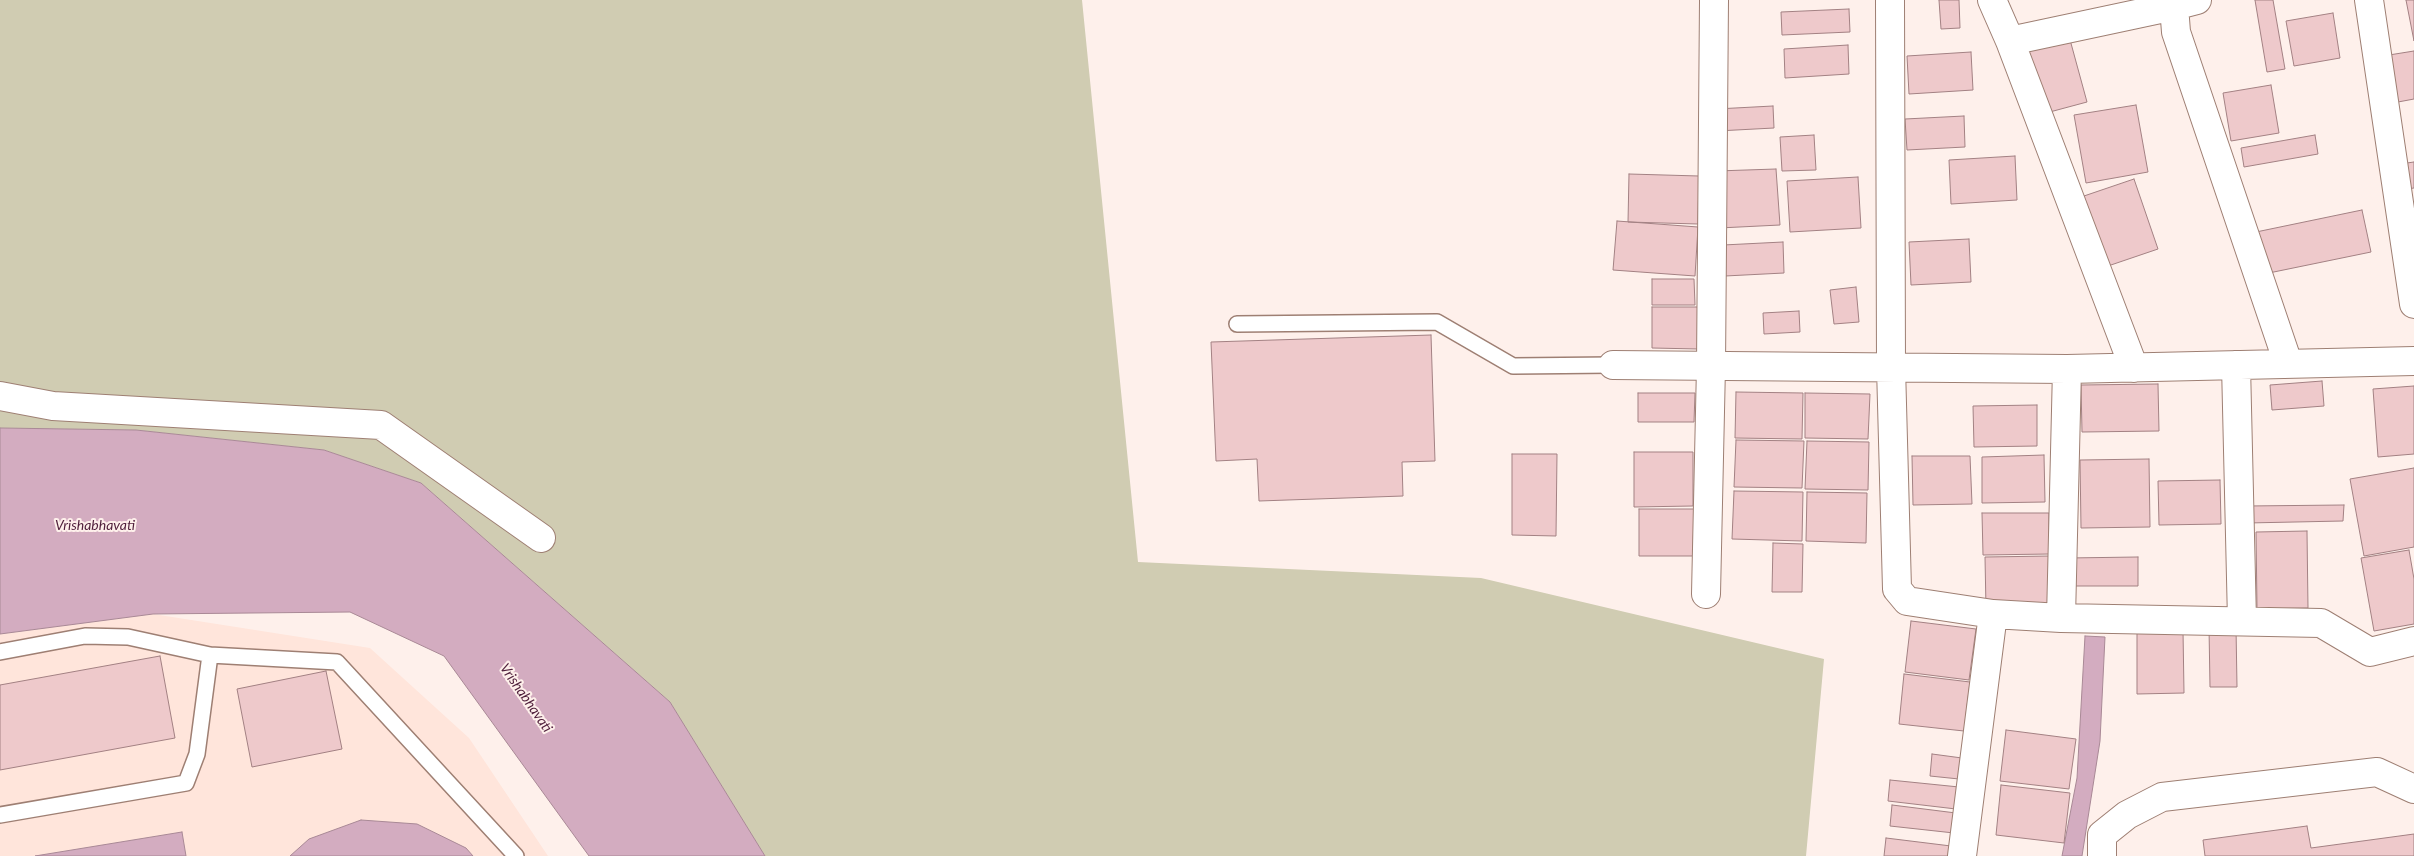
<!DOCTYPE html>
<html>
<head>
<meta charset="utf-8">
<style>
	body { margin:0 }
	canvas { display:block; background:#fef0eb }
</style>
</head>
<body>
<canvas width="2414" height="856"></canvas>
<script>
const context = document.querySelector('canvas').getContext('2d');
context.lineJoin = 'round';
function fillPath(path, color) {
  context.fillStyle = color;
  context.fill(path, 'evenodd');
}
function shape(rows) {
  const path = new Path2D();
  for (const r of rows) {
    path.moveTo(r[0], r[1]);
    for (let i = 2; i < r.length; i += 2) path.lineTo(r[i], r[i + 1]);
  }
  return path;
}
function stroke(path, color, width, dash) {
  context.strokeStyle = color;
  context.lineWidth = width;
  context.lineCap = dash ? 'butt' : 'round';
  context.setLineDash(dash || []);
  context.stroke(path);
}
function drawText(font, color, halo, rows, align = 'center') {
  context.font = font + ' Lato,sans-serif';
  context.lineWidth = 4;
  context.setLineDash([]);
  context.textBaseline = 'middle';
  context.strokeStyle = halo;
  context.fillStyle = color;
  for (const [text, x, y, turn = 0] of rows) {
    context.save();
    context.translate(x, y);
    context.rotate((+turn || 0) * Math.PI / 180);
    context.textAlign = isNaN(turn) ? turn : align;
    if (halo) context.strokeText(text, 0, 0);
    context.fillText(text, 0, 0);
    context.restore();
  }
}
fillPath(shape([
	[153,614,370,648,469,738,548,856,0,856,0,634]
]), '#ffe5db');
fillPath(shape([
	[0,0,1082,0,1138,562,1481,578,1824,659,1806,856,765,856,670,702,421,483,324,450,136,430,0,428]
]), '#d0ccb2');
const water = shape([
	[0,428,136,430,324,450,421,483,670,702,765,856,589,856,444,656,350,612,153,614,0,634,0,428],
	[2085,636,2105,637,2100,741,2082,856,2062,856,2077,778,2085,636],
	[361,820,417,824,466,848,473,856,290,856,309,839,361,820],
	[182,832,186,856,35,856,182,832]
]);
fillPath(water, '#d3acc0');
stroke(water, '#a98996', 1);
const building = shape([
	[1939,0,1959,0,1960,28,1941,29,1939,0],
	[2255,0,2273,0,2285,69,2267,72,2255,0],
	[2406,0,2414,0,2414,41,2406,0],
	[1849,9,1850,32,1782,35,1781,12,1849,9],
	[2333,13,2340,58,2294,66,2286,21,2333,13],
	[2069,36,2087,102,2046,113,2028,47,2069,36],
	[1848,45,1849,74,1785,78,1784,49,1848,45],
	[2414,51,2414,99,2398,102,2389,55,2414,51],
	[1971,52,1973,90,1909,94,1907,56,1971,52],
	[2271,85,2279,133,2231,141,2223,93,2271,85],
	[2136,105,2148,172,2086,183,2074,115,2136,105],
	[1773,106,1774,128,1717,131,1716,109,1773,106],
	[1964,116,1965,147,1907,150,1905,119,1964,116],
	[1814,135,1816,170,1782,171,1780,137,1814,135],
	[2315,135,2318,154,2244,167,2241,148,2315,135],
	[2015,156,2017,200,1951,204,1949,160,2015,156],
	[2414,162,2414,188,2407,189,2407,163,2414,162],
	[1776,169,1780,225,1719,228,1716,171,1776,169],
	[1629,174,1699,176,1698,224,1628,222,1629,174],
	[1858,177,1861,228,1790,232,1787,181,1858,177],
	[2134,179,2158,249,2105,267,2081,197,2134,179],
	[2362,210,2371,252,2264,274,2256,232,2362,210],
	[1617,221,1698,227,1695,276,1613,270,1617,221],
	[1969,239,1971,282,1911,285,1909,242,1969,239],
	[1783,242,1784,273,1725,276,1723,245,1783,242],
	[1652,279,1694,279,1695,305,1652,305,1652,279],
	[1856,287,1859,322,1834,324,1830,290,1856,287],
	[1652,307,1699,307,1699,349,1652,348,1652,307],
	[1799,311,1800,332,1764,334,1763,313,1799,311],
	[1431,335,1435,461,1402,462,1403,496,1259,501,1257,459,1216,461,1211,342,1431,335],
	[2322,381,2324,406,2272,410,2270,385,2322,381],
	[2158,384,2159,431,2082,432,2081,385,2158,384],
	[2414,386,2414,454,2378,457,2373,389,2414,386],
	[1736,392,1803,393,1802,439,1735,438,1736,392],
	[1638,393,1695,393,1694,422,1638,422,1638,393],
	[1805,393,1870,394,1868,439,1805,438,1805,393],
	[2037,405,2037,446,1974,447,1973,406,2037,405],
	[1736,440,1804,441,1802,488,1734,487,1736,440],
	[1807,441,1869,442,1868,490,1805,489,1807,441],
	[1634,452,1693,452,1693,506,1634,507,1634,452],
	[1512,454,1557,454,1556,536,1512,535,1512,454],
	[2044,455,2045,502,1982,503,1982,457,2044,455],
	[1912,456,1970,456,1972,504,1913,505,1912,456],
	[2149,459,2150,527,2081,528,2080,460,2149,459],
	[2414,468,2414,547,2364,556,2350,479,2414,468],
	[2220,480,2221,524,2159,525,2158,481,2220,480],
	[1734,491,1803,492,1802,541,1732,539,1734,491],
	[1807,492,1867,493,1866,543,1806,541,1807,492],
	[2344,505,2343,521,2247,523,2246,506,2344,505],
	[1639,509,1694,509,1693,556,1639,556,1639,509],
	[1982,513,2049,513,2049,554,1983,555,1982,513],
	[2307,531,2308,608,2257,609,2256,532,2307,531],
	[1773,543,1803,544,1802,592,1772,592,1773,543],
	[2409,550,2414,579,2414,624,2374,631,2361,558,2409,550],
	[2051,556,2051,608,1986,609,1985,557,2051,556],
	[2138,557,2138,586,2068,586,2067,558,2138,557],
	[1911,621,1976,629,1969,680,1905,672,1911,621],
	[2209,627,2236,627,2237,687,2210,687,2209,627],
	[2183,630,2184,693,2137,694,2137,631,2183,630],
	[160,656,175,738,0,770,0,685,160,656],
	[326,671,342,749,252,767,237,689,326,671],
	[1904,674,1970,682,1964,731,1899,724,1904,674],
	[2006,730,2076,739,2069,789,2000,781,2006,730],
	[1932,754,1962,758,1959,779,1930,776,1932,754],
	[1890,780,1959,787,1956,809,1888,801,1890,780],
	[2001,785,2070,793,2064,843,1996,835,2001,785],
	[1892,805,1956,813,1954,833,1890,826,1892,805],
	[2307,826,2311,848,2414,834,2414,856,2205,856,2203,840,2307,826],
	[1886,838,1951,846,1950,856,1884,856,1886,838]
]);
fillPath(building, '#eec9cb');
stroke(building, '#a38183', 1);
const service = shape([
	[1237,324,1437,322,1513,366,1613,365],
	[0,652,85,636,128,637,210,655,337,662,516,856],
	[0,815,186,783,197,754,210,655]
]);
const minor = shape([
	[1890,0,1891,367,1897,589,1907,601,1993,614],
	[1992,0,2010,41,2134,368],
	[2197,0,2174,6,2176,32,2288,363],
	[2369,0,2414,304],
	[2010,41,2174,6,2173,0],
	[1613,365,2067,369,2414,361],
	[2236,365,2242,621],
	[0,396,53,406,381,425,541,538],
	[1706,594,1711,366,1714,0],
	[2061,618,2321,623,2370,652,2414,641],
	[1962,856,1993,614,2061,618,2067,369],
	[2102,856,2102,835,2127,815,2162,797,2377,772,2414,789]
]);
stroke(service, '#9e7f73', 18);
stroke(minor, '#9e7f73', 30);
stroke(service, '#fff', 15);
stroke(minor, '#fff', 28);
drawText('italic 14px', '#4f1f3b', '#fef0eb', [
	["Vrishabhavati",95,525],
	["Vrishabhavati",526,698,55]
]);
</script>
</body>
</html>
